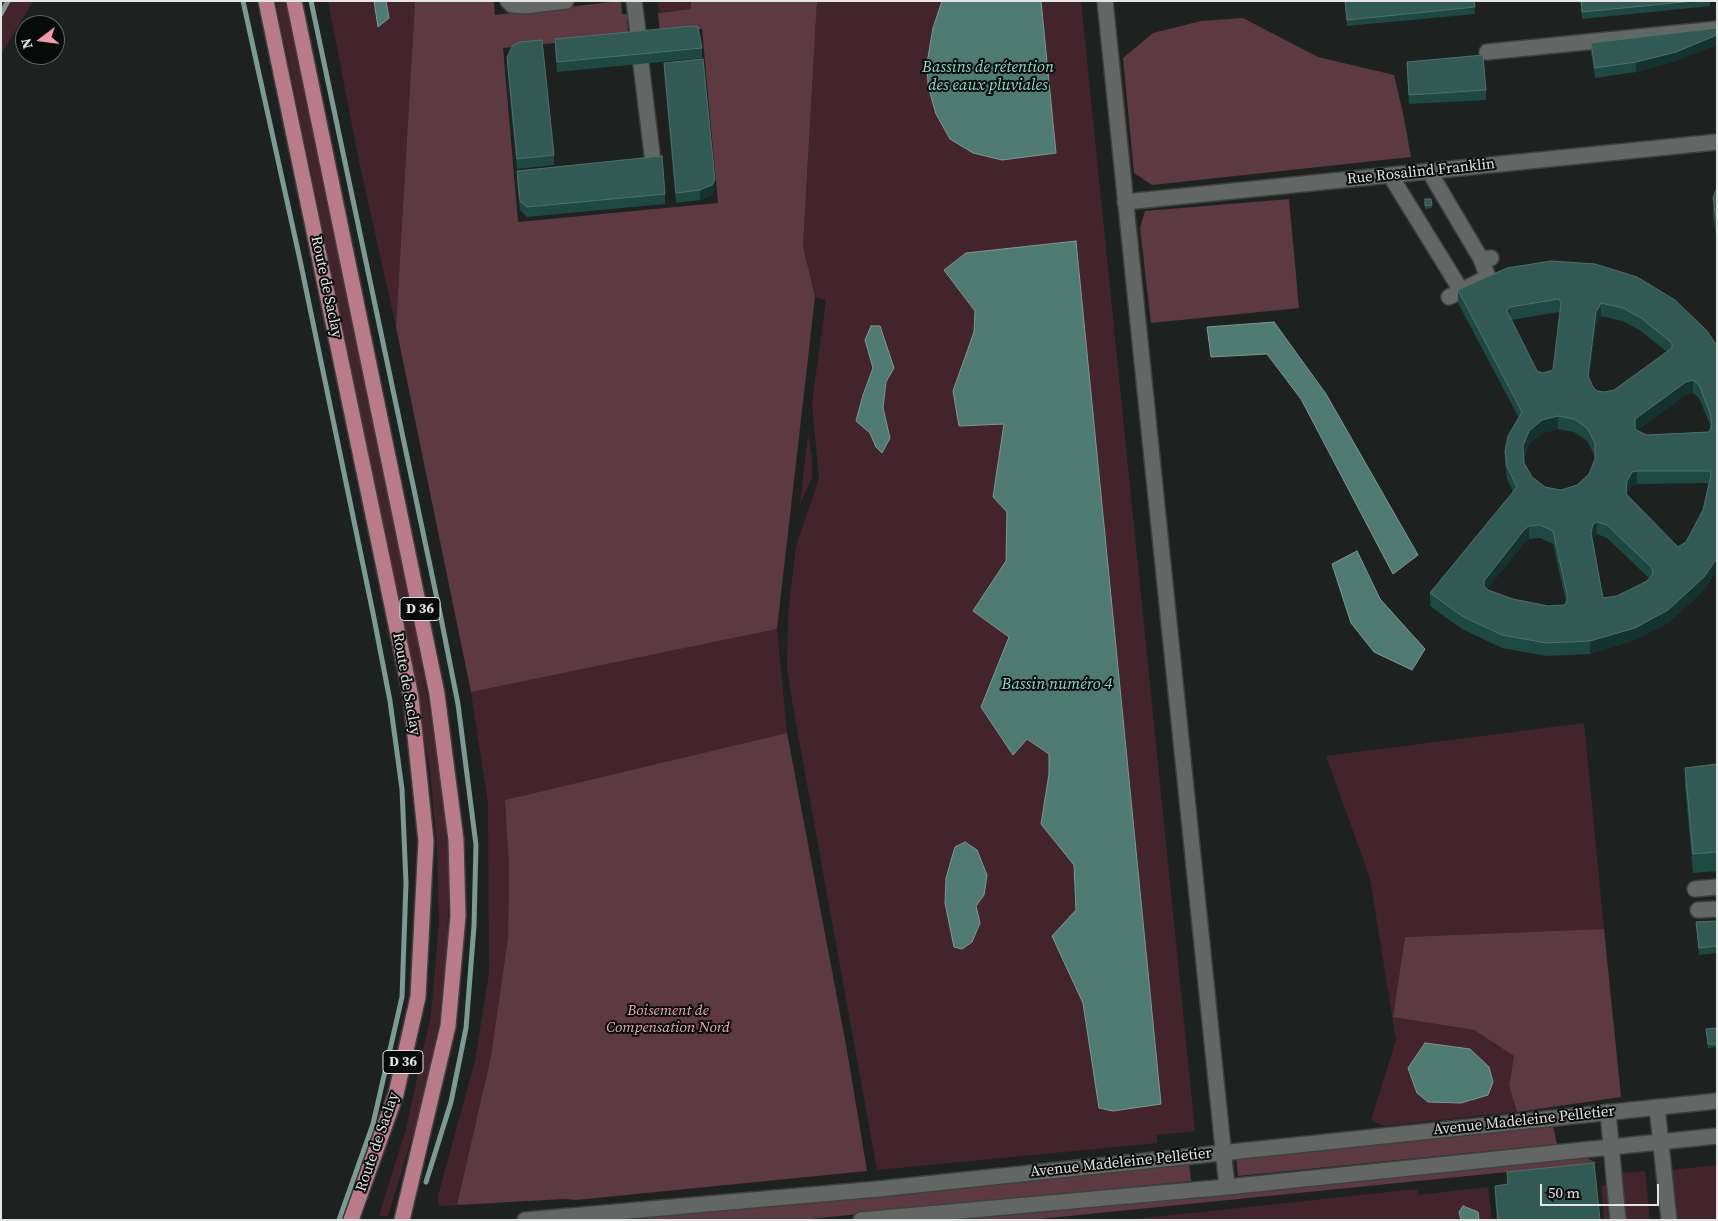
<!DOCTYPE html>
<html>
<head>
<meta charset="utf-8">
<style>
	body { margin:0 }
	#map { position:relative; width:1718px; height:1221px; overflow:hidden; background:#1d2221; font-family:"Source Serif 4",serif }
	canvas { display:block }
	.frame { position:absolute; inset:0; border:2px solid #e3e6e5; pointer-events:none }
	.north { position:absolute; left:15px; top:15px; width:50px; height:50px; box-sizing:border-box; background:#090b0a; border:1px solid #606362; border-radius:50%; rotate:255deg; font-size:14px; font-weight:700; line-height:20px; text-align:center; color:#e3e6e5 }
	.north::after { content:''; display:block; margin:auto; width:18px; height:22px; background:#f29aae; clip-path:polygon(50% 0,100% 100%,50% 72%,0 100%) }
	.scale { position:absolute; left:1540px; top:1184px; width:119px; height:22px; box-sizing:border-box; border:2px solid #e3e6e5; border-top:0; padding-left:6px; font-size:15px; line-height:18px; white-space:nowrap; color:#e3e6e5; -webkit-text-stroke:4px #090b0a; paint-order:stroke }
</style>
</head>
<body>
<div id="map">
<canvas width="1718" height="1221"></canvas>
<div class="frame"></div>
<div class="north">N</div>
<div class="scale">50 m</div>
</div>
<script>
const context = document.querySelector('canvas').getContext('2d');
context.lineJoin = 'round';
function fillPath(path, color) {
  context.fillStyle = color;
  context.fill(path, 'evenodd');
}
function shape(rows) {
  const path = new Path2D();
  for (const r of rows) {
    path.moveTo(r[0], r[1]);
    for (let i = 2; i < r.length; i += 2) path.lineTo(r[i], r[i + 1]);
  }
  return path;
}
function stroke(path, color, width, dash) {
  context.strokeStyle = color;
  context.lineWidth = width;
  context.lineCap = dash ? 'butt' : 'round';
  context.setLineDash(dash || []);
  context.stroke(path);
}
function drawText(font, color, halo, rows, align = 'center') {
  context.font = font + ' "Source Serif 4",serif';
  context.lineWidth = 4;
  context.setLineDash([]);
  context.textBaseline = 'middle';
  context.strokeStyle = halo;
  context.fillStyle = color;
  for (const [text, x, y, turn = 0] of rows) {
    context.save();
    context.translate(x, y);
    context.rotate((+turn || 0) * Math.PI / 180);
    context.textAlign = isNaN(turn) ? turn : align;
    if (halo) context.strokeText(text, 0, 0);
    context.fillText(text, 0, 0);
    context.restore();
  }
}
fillPath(shape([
	[1,1,33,1,1,55],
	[276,1,285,1,418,643,435,743,445,814,449,878,447,952,439,1020,425,1094,388,1216,379,1216,406,1129,431,1015,439,923,437,845,430,770,408,642],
	[328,1,415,1,396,327,360,166],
	[658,1,691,1,692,9,659,12],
	[817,1,1081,1,1195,1131,1157,1135,1157,1143,877,1170,792,701,787,667,788,616,796,546,819,479,812,403,826,300,815,297,803,246],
	[808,435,812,457,812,478,800,504],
	[777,629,787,733,505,800,509,868,508,938,491,1056,457,1205,439,1206,438,1196,475,1061,489,973,488,803,471,692],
	[1584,723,1604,929,1405,937,1393,1017,1474,1030,1514,1056,1509,1085,1517,1112,1383,1126,1371,1120,1396,1040,1370,878,1326,756],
	[1717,1165,1717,1220,1676,1220,1672,1170],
	[1645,1171,1650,1220,1626,1220,1621,1173],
	[1606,1185,1609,1220,1604,1220,1601,1186],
	[1488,1187,1492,1220,1126,1220,1418,1189,1418,1195]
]), '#44242c');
fillPath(shape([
	[415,1,494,1,495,15,621,1,622,14,627,14,628,36,503,48,518,222,718,203,702,29,660,32,658,13,691,9,691,1,817,1,803,246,815,297,777,629,471,692,396,327],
	[1243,18,1318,57,1394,75,1403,113,1411,157,1152,185,1134,173,1123,58,1153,33,1201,21],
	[1289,199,1299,308,1151,323,1140,228,1145,211],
	[787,733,846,1045,867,1171,576,1200,564,1199,457,1205,491,1056,508,938,509,868,505,800],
	[1604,929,1621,1097,1517,1112,1509,1085,1514,1056,1474,1030,1393,1017,1405,937],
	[1553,1126,1557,1144,1238,1176,1236,1157],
	[1582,1156,1597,1163,1029,1220,953,1220],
	[1189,1163,1191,1181,800,1220,606,1220]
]), '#5d3a41');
const water = shape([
	[374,1,386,1,389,18,378,27,374,1],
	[942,1,1041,1,1056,153,1002,160,973,153,950,139,936,114,928,86,927,63,933,28,942,1],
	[1076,241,1161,1104,1113,1111,1099,1108,1083,1003,1052,936,1076,910,1074,865,1041,824,1049,774,1049,754,1027,739,1013,755,981,707,1009,637,973,611,1006,561,1007,512,993,497,1004,424,959,426,953,391,974,332,975,311,944,270,966,253,1076,241],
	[1274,322,1326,394,1418,555,1393,574,1301,399,1267,354,1211,357,1207,327,1274,322],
	[871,326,880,326,894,368,886,382,883,408,890,438,882,453,876,447,870,433,856,421,863,395,873,368,865,340,871,326],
	[1357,551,1380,599,1425,649,1412,670,1374,652,1351,623,1332,564,1357,551],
	[965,842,977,850,987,875,984,895,976,906,980,923,972,942,962,949,954,947,945,903,946,878,955,847,965,842],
	[1425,1043,1470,1049,1489,1067,1493,1082,1488,1095,1461,1103,1428,1102,1417,1093,1408,1068,1425,1043],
	[1463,1206,1478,1212,1479,1220,1461,1220,1459,1212,1463,1206]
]);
fillPath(water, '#4e7a72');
stroke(water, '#7b9a94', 1);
stroke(shape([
	[243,1,300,260,373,613,390,701,402,789,406,883,402,997,373,1124,339,1220],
	[311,1,440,613,458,704,476,845,474,926,466,1028,451,1102,426,1182],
	[1,14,8,1]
]), '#7b9a94', 5);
const minor = shape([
	[508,1,512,5,524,6,566,1],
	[634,1,639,40],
	[1105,1,1227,1187],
	[1487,52,1717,29],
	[641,64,652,154],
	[1429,171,1481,259,1491,258],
	[1390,175,1459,287],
	[1125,202,1717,142],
	[1449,297,1488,277,1481,259],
	[1695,889,1717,887],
	[1698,910,1717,909],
	[1657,1107,1669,1220],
	[1608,1112,1618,1220],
	[525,1220,878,1189,1717,1101],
	[861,1220,1227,1187,1717,1136]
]);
const major = shape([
	[266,1,411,697,426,841,418,997,396,1094,351,1220],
	[294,1,437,694,456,840,458,916,448,1026,402,1220]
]);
stroke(minor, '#3c403f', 18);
stroke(major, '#3c403f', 18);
stroke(minor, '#626766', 15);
stroke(major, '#b97b8a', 15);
fillPath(shape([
	[1345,1,1474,1,1475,14,1347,26],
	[1581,1,1710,1,1710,6,1582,19],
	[555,39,702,48,702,58,557,72,555,49],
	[1591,43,1676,61,1636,72,1595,78,1591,53],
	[507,57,554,155,554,165,517,169,507,66],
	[1407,62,1486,90,1486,100,1409,104,1407,72],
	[664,63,715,190,712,195,700,200,676,203,664,72],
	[517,171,665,194,665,204,527,217,520,210,517,181],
	[1717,188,1717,240,1716,238,1713,216,1713,197],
	[1425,199,1431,199,1432,208,1425,209],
	[1551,261,1717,346,1717,571,1704,590,1668,623,1635,640,1590,654,1546,656,1502,648,1462,629,1430,606,1430,593,1513,492,1507,479,1505,464,1505,451,1519,418,1458,303,1458,290],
	[1559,312,1560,314,1553,370,1543,373,1537,371,1511,320],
	[1601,316,1623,321,1641,331,1667,352,1614,390,1605,392,1597,391,1593,387,1589,379,1596,325],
	[1693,393,1699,398,1710,425,1710,429,1709,432,1646,435,1637,430,1686,395],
	[1558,429,1574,432,1587,441,1595,456,1595,461,1589,474,1577,485,1561,490,1545,487,1532,477,1524,463,1524,458,1529,444,1542,433],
	[1709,483,1703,510,1686,542,1678,547,1627,494,1632,485,1637,484],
	[1597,534,1607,538,1649,578,1647,581,1617,596,1603,598,1593,540,1593,537],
	[1540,538,1553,544,1566,602,1565,605,1548,606,1513,599,1488,590,1487,589,1524,543,1529,539],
	[1717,764,1717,871,1693,873,1685,786,1685,768],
	[1717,921,1717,953,1699,955,1696,922],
	[1717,1028,1717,1047,1708,1048,1706,1029],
	[1507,1172,1600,1220,1497,1220,1495,1199,1495,1186,1507,1185]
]), '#1d4942');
fillPath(shape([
	[1717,35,1717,45,1676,61,1636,72,1636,62],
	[715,180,715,190,712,195,700,200,700,190],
	[1601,303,1601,316,1596,325,1588,389,1588,376,1596,312],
	[1510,307,1510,320,1507,311],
	[1693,380,1693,393,1686,395,1635,432,1635,419,1686,382],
	[1558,416,1558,429,1542,433,1529,444,1523,459,1523,446,1529,431,1542,420],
	[1637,471,1637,484,1632,485,1627,494,1626,507,1627,481,1632,472],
	[1597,522,1597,534,1593,537,1591,546,1591,533,1593,524],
	[1529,526,1529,539,1524,543,1484,594,1484,581,1524,530],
	[1717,558,1717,571,1704,590,1668,623,1635,640,1590,654,1590,641]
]), '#14322e');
const building = shape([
	[1345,1,1474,1,1475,7,1347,20,1345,1],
	[1581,1,1694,1,1582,12,1581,1],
	[692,26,698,27,702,48,557,62,555,39,692,26],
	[1717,28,1717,35,1676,52,1636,62,1595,68,1591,43,1717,28],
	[542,40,554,155,517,159,507,57,513,45,520,42,542,40],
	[1483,55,1486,90,1409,95,1407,62,1483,55],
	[703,59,715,180,712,185,700,190,676,193,664,63,703,59],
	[662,156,665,194,527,207,520,201,517,171,662,156],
	[1717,188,1717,221,1716,219,1713,197,1717,188],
	[1425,199,1431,199,1432,205,1425,206,1425,199],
	[1551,261,1595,264,1637,277,1675,300,1707,331,1717,346,1717,558,1704,577,1668,610,1635,628,1590,641,1546,643,1502,635,1462,616,1430,593,1517,487,1507,466,1505,451,1508,436,1522,412,1458,290,1507,268,1551,261],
	[1559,299,1561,303,1553,370,1543,373,1537,371,1507,311,1510,307,1559,299],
	[1601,303,1623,308,1641,318,1672,343,1672,348,1614,390,1605,392,1597,391,1593,387,1588,376,1596,312,1601,303],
	[1693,380,1699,385,1710,413,1712,425,1709,432,1646,435,1635,429,1635,419,1686,382,1693,380],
	[1558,416,1574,419,1587,428,1595,443,1595,459,1589,474,1577,485,1561,490,1545,487,1532,477,1524,463,1523,446,1529,431,1542,420,1558,416],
	[1637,471,1710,471,1711,475,1703,510,1686,542,1678,547,1626,494,1627,481,1632,472,1637,471],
	[1597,522,1607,525,1652,568,1653,574,1647,581,1617,596,1603,598,1591,533,1593,524,1597,522],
	[1540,525,1553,531,1568,598,1565,605,1548,606,1513,599,1488,590,1484,586,1484,581,1524,530,1529,526,1540,525],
	[1717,764,1717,852,1693,854,1685,768,1717,764],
	[1717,921,1717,946,1699,948,1696,922,1717,921],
	[1717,1028,1717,1044,1708,1044,1706,1029,1717,1028],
	[1594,1163,1600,1220,1498,1220,1495,1186,1508,1184,1507,1172,1594,1163]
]);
fillPath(building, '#325a54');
stroke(building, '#4e706a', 1);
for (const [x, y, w] of [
	[420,609,40],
	[403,1062,40]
]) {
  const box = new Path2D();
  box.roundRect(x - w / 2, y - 11.5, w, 23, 4);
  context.fillStyle = '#090b0a';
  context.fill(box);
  stroke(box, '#e3e6e5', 1);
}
drawText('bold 14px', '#e3e6e5', null, [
	["D 36",420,609],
	["D 36",403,1062]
]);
drawText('15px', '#e3e6e5', '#090b0a', [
	["Rue Rosalind Franklin",1421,172,-6],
	["Route de Saclay",326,287,78],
	["Route de Saclay",406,684,80],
	["Avenue Madeleine Pelletier",1524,1121,-6],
	["Route de Saclay",378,1142,-71],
	["Avenue Madeleine Pelletier",1121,1163,-6]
]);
drawText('italic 15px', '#f0acba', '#090b0a', [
	["Boisement de",668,1011],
	["Compensation Nord",668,1028]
]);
drawText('italic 16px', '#8eddcd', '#090b0a', [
	["Bassins de rétention",988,68],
	["des eaux pluviales",988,86],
	["Bassin numéro 4",1057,685]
]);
</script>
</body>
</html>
